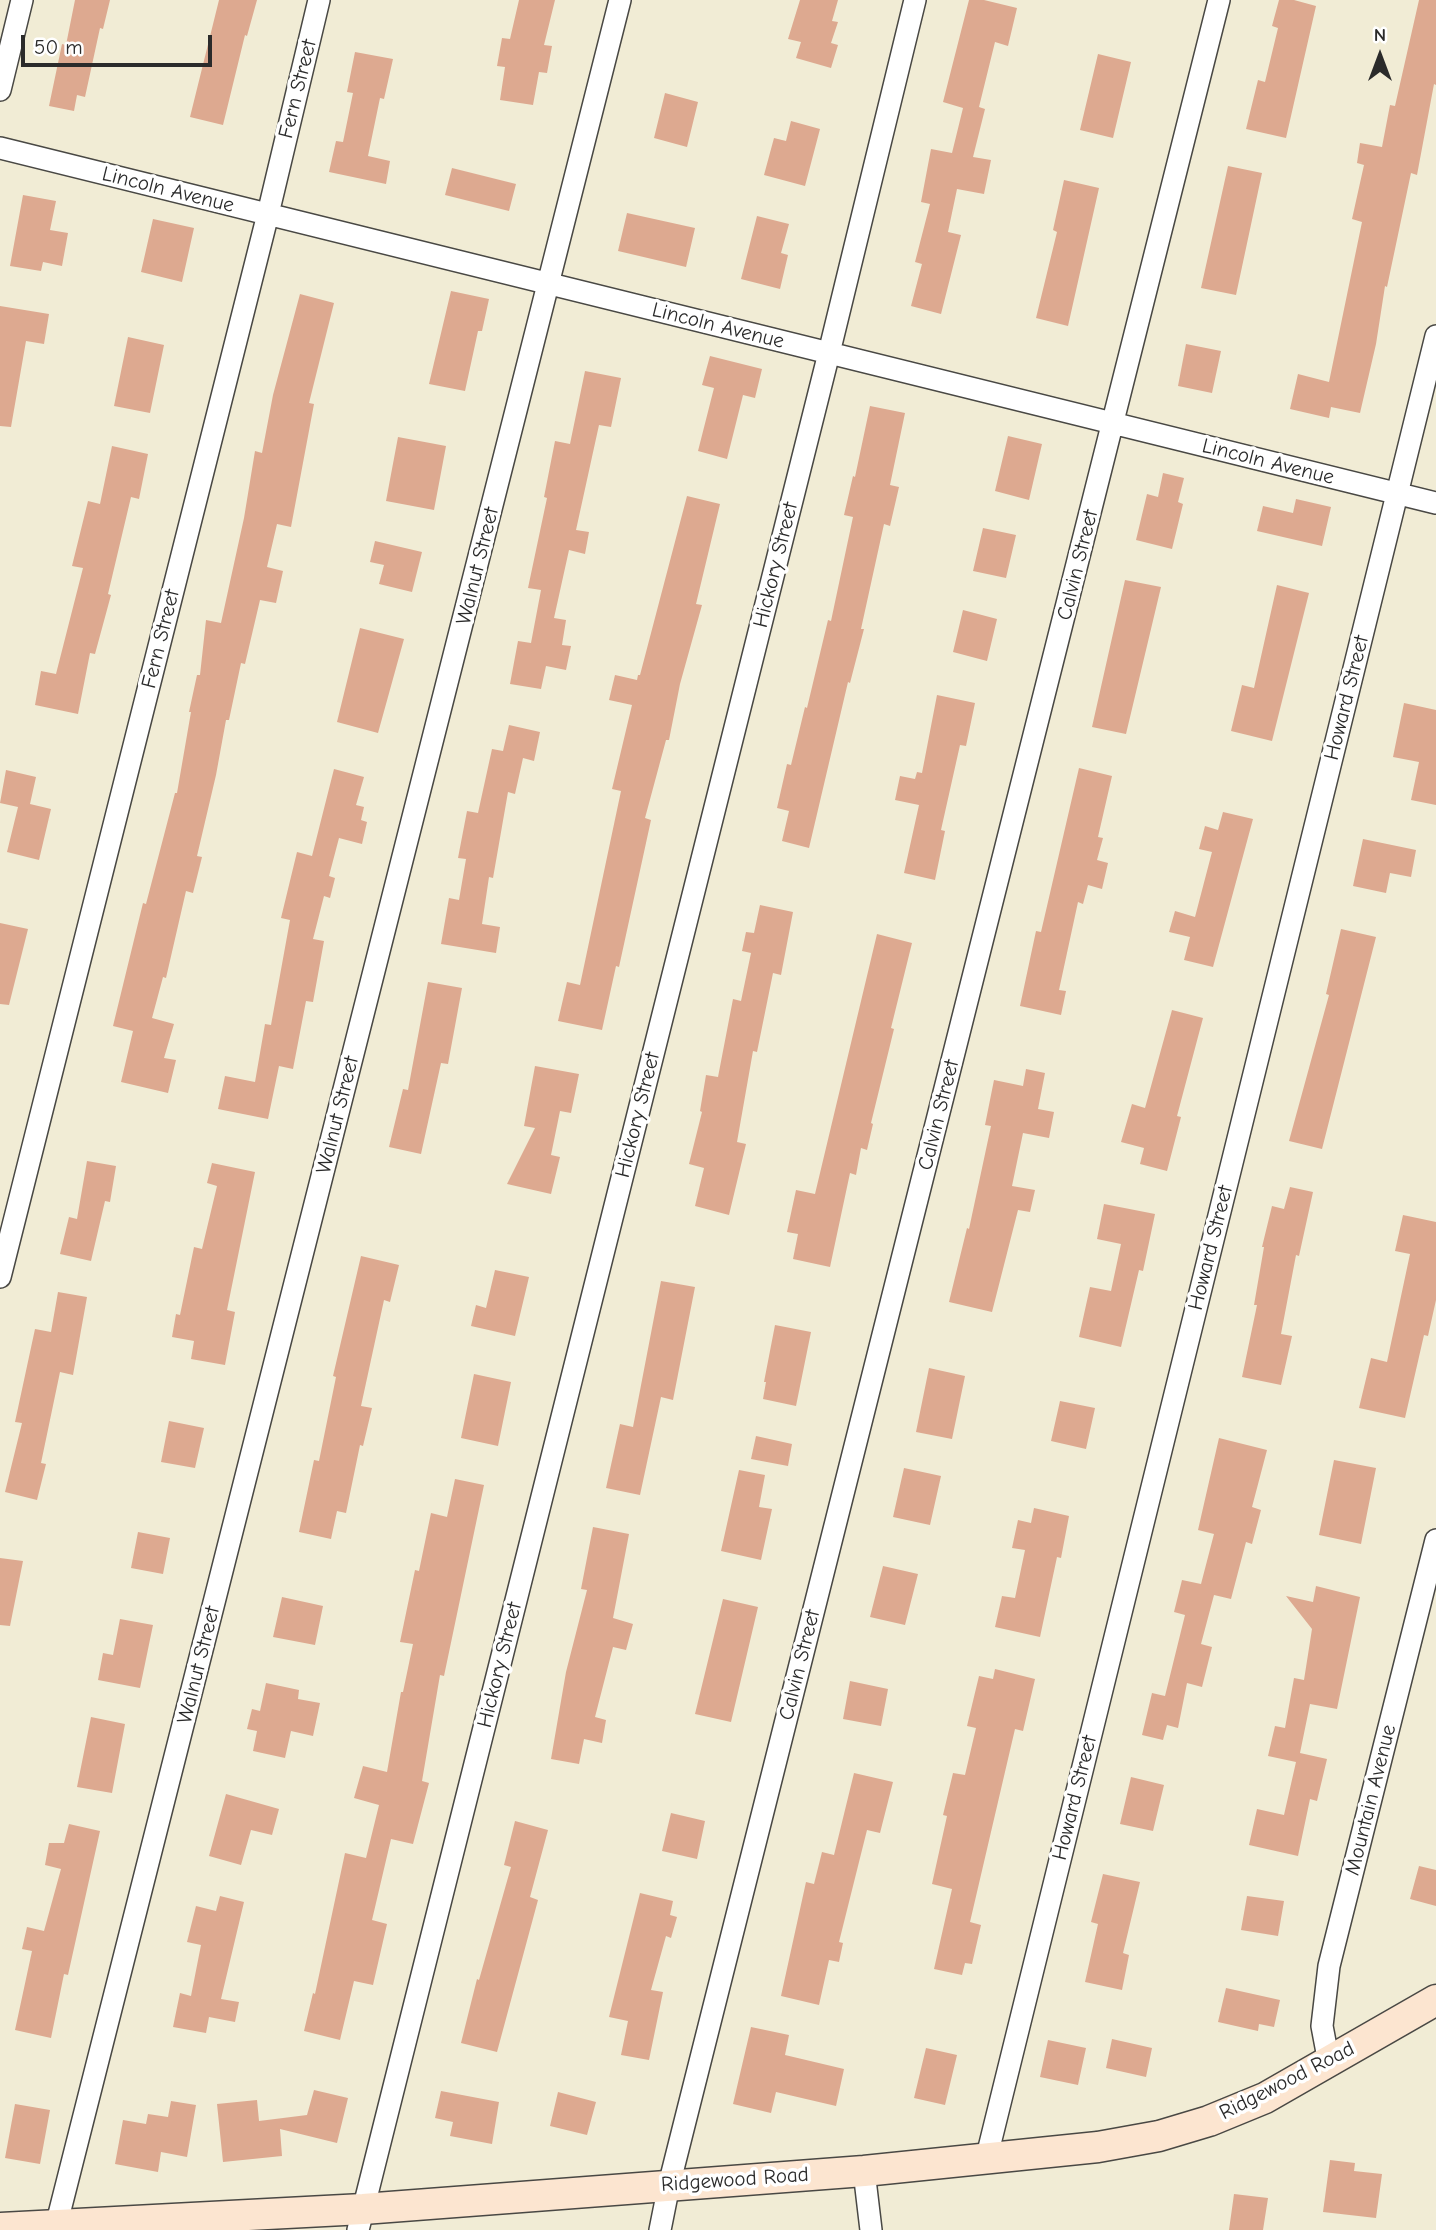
<!DOCTYPE html>
<html>
<head>
<meta charset="utf-8">
<style>
	body { margin:0 }
	#map { position:relative; width:1436px; height:2230px; overflow:hidden; background:#f1ecd5; font-family:"Comic Neue",sans-serif }
	canvas { display:block }
	.north { position:absolute; left:1345px; top:21px; width:70px; height:70px; -webkit-text-stroke:5px #fff; paint-order:stroke; rotate:0deg; font-size:19px; font-weight:700; line-height:28px; text-align:center; color:#2b2b2b }
	.north::after { content:''; display:block; margin:auto; width:24px; height:32px; background:#2b2b2b; clip-path:polygon(50% 0,100% 100%,50% 72%,0 100%) }
	.scale { position:absolute; left:21px; top:35px; width:191px; height:32px; box-sizing:border-box; border:4px solid #2b2b2b; border-top:0; padding-left:9px; font-size:21px; line-height:24px; white-space:nowrap; color:#2b2b2b; -webkit-text-stroke:5px #fff; paint-order:stroke }
</style>
</head>
<body>
<div id="map">
<canvas width="1436" height="2230"></canvas>
<div class="north">N</div>
<div class="scale">50 m</div>
</div>
<script>
const context = document.querySelector('canvas').getContext('2d');
context.lineJoin = 'round';
function fillPath(path, color) {
  context.fillStyle = color;
  context.fill(path, 'evenodd');
}
function shape(rows) {
  const path = new Path2D();
  for (const r of rows) {
    path.moveTo(r[0], r[1]);
    for (let i = 2; i < r.length; i += 2) path.lineTo(r[i], r[i + 1]);
  }
  return path;
}
function stroke(path, color, width, dash) {
  context.strokeStyle = color;
  context.lineWidth = width;
  context.lineCap = dash ? 'butt' : 'round';
  context.setLineDash(dash || []);
  context.stroke(path);
}
function drawText(font, color, halo, rows, align = 'center') {
  context.font = font + ' "Comic Neue",sans-serif';
  context.lineWidth = 7;
  context.setLineDash([]);
  context.textBaseline = 'middle';
  context.strokeStyle = halo;
  context.fillStyle = color;
  for (const [text, x, y, turn = 0] of rows) {
    context.save();
    context.translate(x, y);
    context.rotate((+turn || 0) * Math.PI / 180);
    context.textAlign = isNaN(turn) ? turn : align;
    if (halo) context.strokeText(text, 0, 0);
    context.fillText(text, 0, 0);
    context.restore();
  }
}
fillPath(shape([
	[75,0,110,0,103,29,100,28,85,97,77,95,74,111,49,106,62,44,66,45],
	[219,0,257,0,247,36,245,35,223,125,190,117],
	[519,0,555,0,544,45,552,46,547,73,539,72,533,105,500,100,505,67,497,66,502,38,510,39],
	[800,0,838,0,832,21,838,22,831,43,838,45,831,68,796,58,801,42,788,39],
	[969,0,984,0,1017,8,1008,46,995,42,979,107,985,109,973,157,991,160,984,194,957,189,948,232,961,235,941,314,911,306,922,264,915,262,930,204,921,202,931,149,952,153,963,108,943,102],
	[1279,0,1294,0,1316,6,1286,138,1246,129,1258,80,1265,82,1278,28,1272,26],
	[1419,0,1436,0,1436,85,1434,84,1417,175,1411,173,1387,287,1385,286,1376,344,1360,413,1331,407,1329,418,1290,409,1298,374,1329,382,1362,222,1352,219,1364,165,1357,163,1360,143,1382,147,1390,105,1395,106],
	[355,52,393,59,384,99,380,98,368,156,390,161,386,184,329,172,336,141,343,142,353,93,347,92],
	[1098,54,1131,62,1113,138,1080,130],
	[665,93,698,102,687,147,654,138],
	[791,121,820,129,805,186,764,175,774,138,786,141],
	[1228,166,1262,173,1236,295,1201,288],
	[452,168,516,184,509,211,445,195],
	[1064,180,1099,188,1068,326,1036,318,1057,232,1053,230],
	[23,195,56,201,50,230,68,233,62,266,43,262,41,271,10,266],
	[627,213,695,228,686,267,618,251],
	[757,216,789,224,781,253,788,255,780,289,741,279],
	[153,219,194,228,182,282,141,272],
	[451,291,489,299,482,331,478,331,465,391,429,384],
	[300,294,334,303,309,403,314,404,291,527,277,524,267,567,283,571,276,603,260,600,245,664,241,663,229,720,226,720,216,775,197,856,202,857,193,893,186,891,166,978,163,977,152,1018,174,1024,164,1058,176,1060,168,1093,121,1082,133,1031,113,1026,143,903,146,904,175,793,177,793,191,712,189,712,197,675,200,675,206,620,221,623,244,518,255,451,262,453,273,395],
	[0,306,49,314,44,344,26,341,11,427,0,426],
	[128,337,164,345,150,413,114,406],
	[1186,344,1221,351,1212,393,1178,386],
	[710,356,762,369,755,398,743,395,727,459,698,451,714,388,702,385],
	[585,371,621,378,611,427,599,425,576,530,589,532,585,554,569,550,554,618,566,620,562,645,571,646,566,670,546,666,541,689,510,684,518,641,531,643,541,590,528,588,547,498,544,497,555,441,570,444],
	[870,406,905,413,890,485,899,487,890,526,884,524,861,629,864,629,850,683,848,682,809,848,782,841,789,811,777,808,787,764,791,765,805,707,807,708,828,620,831,621,853,517,844,515,853,476,855,477],
	[1008,436,1042,444,1029,500,995,491],
	[398,437,446,446,434,510,386,501],
	[112,446,148,454,139,499,131,497,108,594,111,595,95,654,90,653,78,714,35,705,41,671,56,674,83,568,72,566,88,501,100,504],
	[1163,473,1184,478,1178,502,1183,504,1172,549,1136,540,1147,494,1158,497],
	[687,496,720,504,696,604,702,605,680,684,669,740,666,740,645,818,651,820,619,967,616,966,602,1030,558,1021,567,982,580,985,621,791,612,789,632,705,609,700,615,675,637,680,638,675,640,675],
	[1296,499,1331,507,1322,546,1257,531,1263,506,1293,513],
	[983,528,1016,535,1006,578,973,571],
	[375,541,422,552,412,592,379,584,384,565,370,562],
	[1125,580,1161,587,1126,734,1092,727],
	[1277,585,1309,593,1272,741,1231,731,1242,685,1254,688],
	[963,610,997,619,987,661,953,652],
	[360,628,404,639,378,733,337,722],
	[937,695,975,703,966,746,960,745,941,830,945,831,935,880,904,873,919,805,895,800,900,776,915,779,917,772,922,773],
	[1404,703,1436,710,1436,805,1411,800,1419,762,1393,757],
	[509,725,540,732,534,761,523,758,515,794,508,792,493,878,489,877,482,924,500,927,496,953,441,944,449,898,459,900,466,859,458,858,467,811,478,813,492,749,503,751],
	[1079,768,1112,776,1098,837,1103,838,1097,860,1108,863,1102,889,1088,885,1083,904,1078,902,1059,990,1066,991,1061,1015,1020,1006,1036,931,1041,932],
	[334,769,364,777,356,805,364,807,361,820,367,822,362,844,339,838,329,876,335,878,330,898,324,896,313,939,324,941,313,1002,306,1001,293,1069,279,1066,268,1119,218,1109,225,1076,255,1082,265,1024,271,1025,290,920,281,918,297,852,312,856],
	[6,770,36,777,30,804,51,809,39,860,7,852,18,807,0,803],
	[1223,812,1253,819,1213,967,1184,960,1190,937,1169,932,1175,911,1195,917,1212,852,1199,849,1205,826,1218,830],
	[1363,839,1416,850,1411,877,1390,873,1386,893,1353,886],
	[760,905,793,912,781,975,773,973,757,1052,753,1051,737,1142,746,1144,729,1215,695,1206,704,1168,689,1164,702,1112,700,1111,706,1075,718,1077,733,999,741,1001,751,953,742,951,746,932,754,933],
	[0,923,28,929,9,1005,0,1004],
	[1341,929,1376,937,1322,1149,1289,1141,1329,995,1326,994],
	[877,934,912,943,891,1028,894,1029,871,1123,873,1124,867,1150,861,1148,856,1175,850,1173,830,1267,793,1259,798,1234,787,1232,796,1190,815,1194],
	[428,982,462,988,448,1064,441,1063,421,1154,389,1147,403,1089,408,1090],
	[1172,1010,1203,1018,1177,1116,1181,1117,1167,1171,1140,1164,1144,1148,1121,1142,1132,1104,1145,1108],
	[535,1066,579,1074,571,1113,560,1111,551,1155,560,1157,551,1194,507,1184,535,1128,524,1126],
	[1026,1069,1045,1073,1038,1109,1054,1112,1049,1138,1023,1133,1012,1186,1035,1190,1030,1212,1018,1210,992,1312,949,1302,967,1228,969,1229,991,1126,985,1125,994,1080,1023,1086],
	[87,1161,116,1166,110,1202,105,1201,91,1261,60,1254,69,1217,77,1219],
	[212,1163,255,1172,227,1310,235,1312,225,1365,191,1359,194,1341,172,1337,176,1314,180,1315,194,1247,202,1249,217,1186,207,1183],
	[1290,1187,1313,1192,1299,1256,1296,1255,1281,1334,1292,1336,1281,1385,1242,1377,1257,1305,1254,1305,1264,1247,1262,1247,1272,1206,1284,1209],
	[1104,1204,1155,1214,1143,1271,1139,1270,1121,1347,1079,1337,1090,1287,1111,1291,1121,1244,1097,1239],
	[1403,1215,1436,1222,1436,1300,1428,1336,1424,1335,1405,1418,1359,1408,1371,1358,1387,1362,1410,1254,1395,1251],
	[361,1256,399,1265,390,1302,384,1300,361,1406,372,1408,363,1446,360,1445,346,1513,337,1511,331,1539,299,1532,314,1460,319,1461,336,1377,333,1376],
	[495,1270,529,1277,515,1336,471,1326,476,1305,486,1308],
	[661,1281,695,1287,673,1400,661,1397,640,1495,606,1488,620,1424,633,1427],
	[58,1292,87,1297,73,1375,60,1372,41,1463,46,1464,37,1500,5,1492,22,1423,15,1422,35,1329,51,1332],
	[775,1325,811,1332,796,1406,763,1399,766,1382,764,1382],
	[929,1368,965,1376,952,1439,916,1432],
	[474,1374,511,1382,498,1446,461,1438],
	[1060,1401,1095,1408,1086,1449,1051,1441],
	[169,1421,204,1428,195,1468,161,1462],
	[756,1436,792,1444,788,1466,751,1459],
	[1219,1438,1267,1450,1252,1507,1261,1510,1252,1544,1246,1542,1231,1599,1214,1595,1201,1644,1212,1647,1202,1687,1187,1683,1178,1728,1167,1725,1163,1740,1142,1735,1152,1693,1165,1696,1185,1615,1174,1612,1182,1580,1201,1584,1214,1534,1198,1530],
	[1334,1460,1376,1468,1361,1544,1319,1535],
	[904,1468,941,1476,930,1525,893,1517],
	[739,1470,765,1475,759,1507,772,1509,761,1560,721,1551],
	[455,1479,484,1485,444,1676,440,1675,422,1781,429,1783,413,1844,391,1839,372,1920,387,1924,373,1985,354,1981,340,2040,304,2031,313,1993,315,1994,345,1853,366,1858,379,1805,354,1798,363,1766,387,1772,401,1692,403,1692,413,1644,400,1642,415,1570,419,1571,431,1513,447,1517],
	[1034,1508,1069,1516,1061,1558,1057,1557,1040,1637,995,1627,1002,1596,1015,1598,1025,1550,1012,1548,1018,1520,1031,1523],
	[593,1527,629,1534,613,1618,633,1624,626,1650,613,1647,595,1717,606,1720,602,1743,584,1739,579,1764,551,1759,566,1672,587,1590,581,1589],
	[138,1532,170,1538,163,1574,131,1568],
	[0,1558,23,1561,10,1626,0,1625],
	[883,1566,918,1574,905,1625,870,1617],
	[1316,1586,1360,1597,1337,1709,1310,1704,1300,1753,1327,1759,1317,1801,1310,1799,1298,1856,1249,1845,1257,1809,1284,1815,1296,1762,1268,1756,1275,1726,1285,1728,1294,1678,1304,1680,1312,1629,1286,1596,1313,1602],
	[282,1597,323,1606,315,1645,273,1637],
	[723,1599,758,1607,731,1722,695,1714],
	[120,1619,153,1625,140,1688,98,1680,103,1653,113,1655],
	[995,1669,1035,1679,1023,1731,1015,1729,970,1922,981,1925,972,1964,965,1963,962,1975,934,1969,952,1889,932,1884,947,1816,943,1815,953,1773,965,1775,976,1728,967,1726,979,1676,993,1679],
	[850,1681,888,1689,881,1726,843,1719],
	[266,1683,299,1690,298,1699,320,1703,313,1736,291,1731,285,1758,253,1751,257,1731,247,1729,252,1709,260,1711],
	[91,1717,125,1724,112,1793,77,1787],
	[854,1773,893,1782,880,1833,867,1830,839,1942,843,1943,839,1962,829,1960,819,2005,781,1996,806,1882,814,1884,822,1852,834,1855],
	[1131,1777,1164,1785,1153,1831,1120,1824],
	[226,1794,279,1809,272,1835,251,1830,241,1865,209,1856],
	[671,1813,705,1821,697,1859,662,1851],
	[515,1821,548,1830,530,1897,538,1900,497,2052,461,2043,477,1979,479,1980,511,1867,504,1865],
	[69,1824,100,1831,68,1975,64,1974,51,2038,15,2030,32,1951,22,1949,27,1927,44,1931,61,1869,45,1865,49,1843,64,1843],
	[1419,1866,1436,1870,1436,1906,1410,1899],
	[1103,1874,1140,1882,1123,1953,1129,1955,1122,1990,1085,1982,1098,1924,1091,1922],
	[640,1893,673,1901,670,1915,677,1917,671,1938,666,1936,651,1990,663,1992,649,2060,621,2055,628,2021,609,2017],
	[220,1896,244,1902,221,1999,239,2002,235,2022,209,2017,206,2033,173,2027,180,1993,191,1996,201,1945,187,1942,196,1906,216,1911],
	[1247,1896,1284,1901,1278,1936,1241,1930],
	[1226,1988,1280,2000,1274,2027,1259,2024,1258,2031,1218,2022],
	[751,2027,789,2035,785,2055,844,2069,836,2106,776,2092,771,2113,733,2104],
	[1112,2039,1152,2048,1146,2077,1106,2068],
	[1048,2040,1086,2048,1078,2085,1040,2077],
	[926,2048,957,2055,945,2105,914,2098],
	[314,2090,348,2098,337,2143,280,2129,282,2156,223,2162,217,2104,257,2100,259,2121,307,2115],
	[441,2091,499,2102,492,2144,450,2136,453,2122,435,2118],
	[558,2092,596,2102,587,2135,550,2126],
	[171,2101,196,2105,187,2157,161,2152,158,2172,115,2164,123,2120,146,2124,148,2114,168,2117],
	[15,2104,50,2110,40,2164,5,2158],
	[1330,2160,1355,2163,1354,2171,1382,2174,1376,2218,1323,2212],
	[1234,2194,1268,2198,1263,2230,1229,2230]
]), '#dda990');
const street = shape([
	[0,90,22,0],
	[0,148,1436,503],
	[0,1277,268,214,319,0],
	[1329,2063,1322,2026,1329,1966,1436,1540],
	[986,2160,1436,336],
	[864,2171,871,2230],
	[55,2230,620,0],
	[358,2230,829,353,915,0],
	[660,2230,669,2185,1219,0]
]);
const secondary = shape([
	[0,2228,363,2209,864,2171,1098,2147,1159,2136,1209,2121,1265,2098,1436,2000]
]);
stroke(street, '#494844', 24);
stroke(secondary, '#494844', 33);
stroke(street, '#fff', 21);
stroke(secondary, '#fce5d0', 30);
drawText('21px', '#2b2b2b', '#fff', [
	["Fern Street",298,89,-76],
	["Lincoln Avenue",168,190,14],
	["Lincoln Avenue",718,326,14],
	["Lincoln Avenue",1268,462,14],
	["Hickory Street",776,565,-76],
	["Calvin Street",1078,565,-76],
	["Walnut Street",478,566,-76],
	["Fern Street",161,639,-76],
	["Howard Street",1347,698,-76],
	["Walnut Street",338,1115,-76],
	["Hickory Street",638,1115,-76],
	["Calvin Street",939,1115,-76],
	["Howard Street",1211,1248,-76],
	["Walnut Street",199,1665,-76],
	["Hickory Street",500,1665,-76],
	["Calvin Street",800,1665,-76],
	["Howard Street",1075,1798,-76],
	["Mountain Avenue",1371,1800,-76],
	["Ridgewood Road",1287,2081,-27],
	["Ridgewood Road",735,2180,-4]
]);
</script>
</body>
</html>
